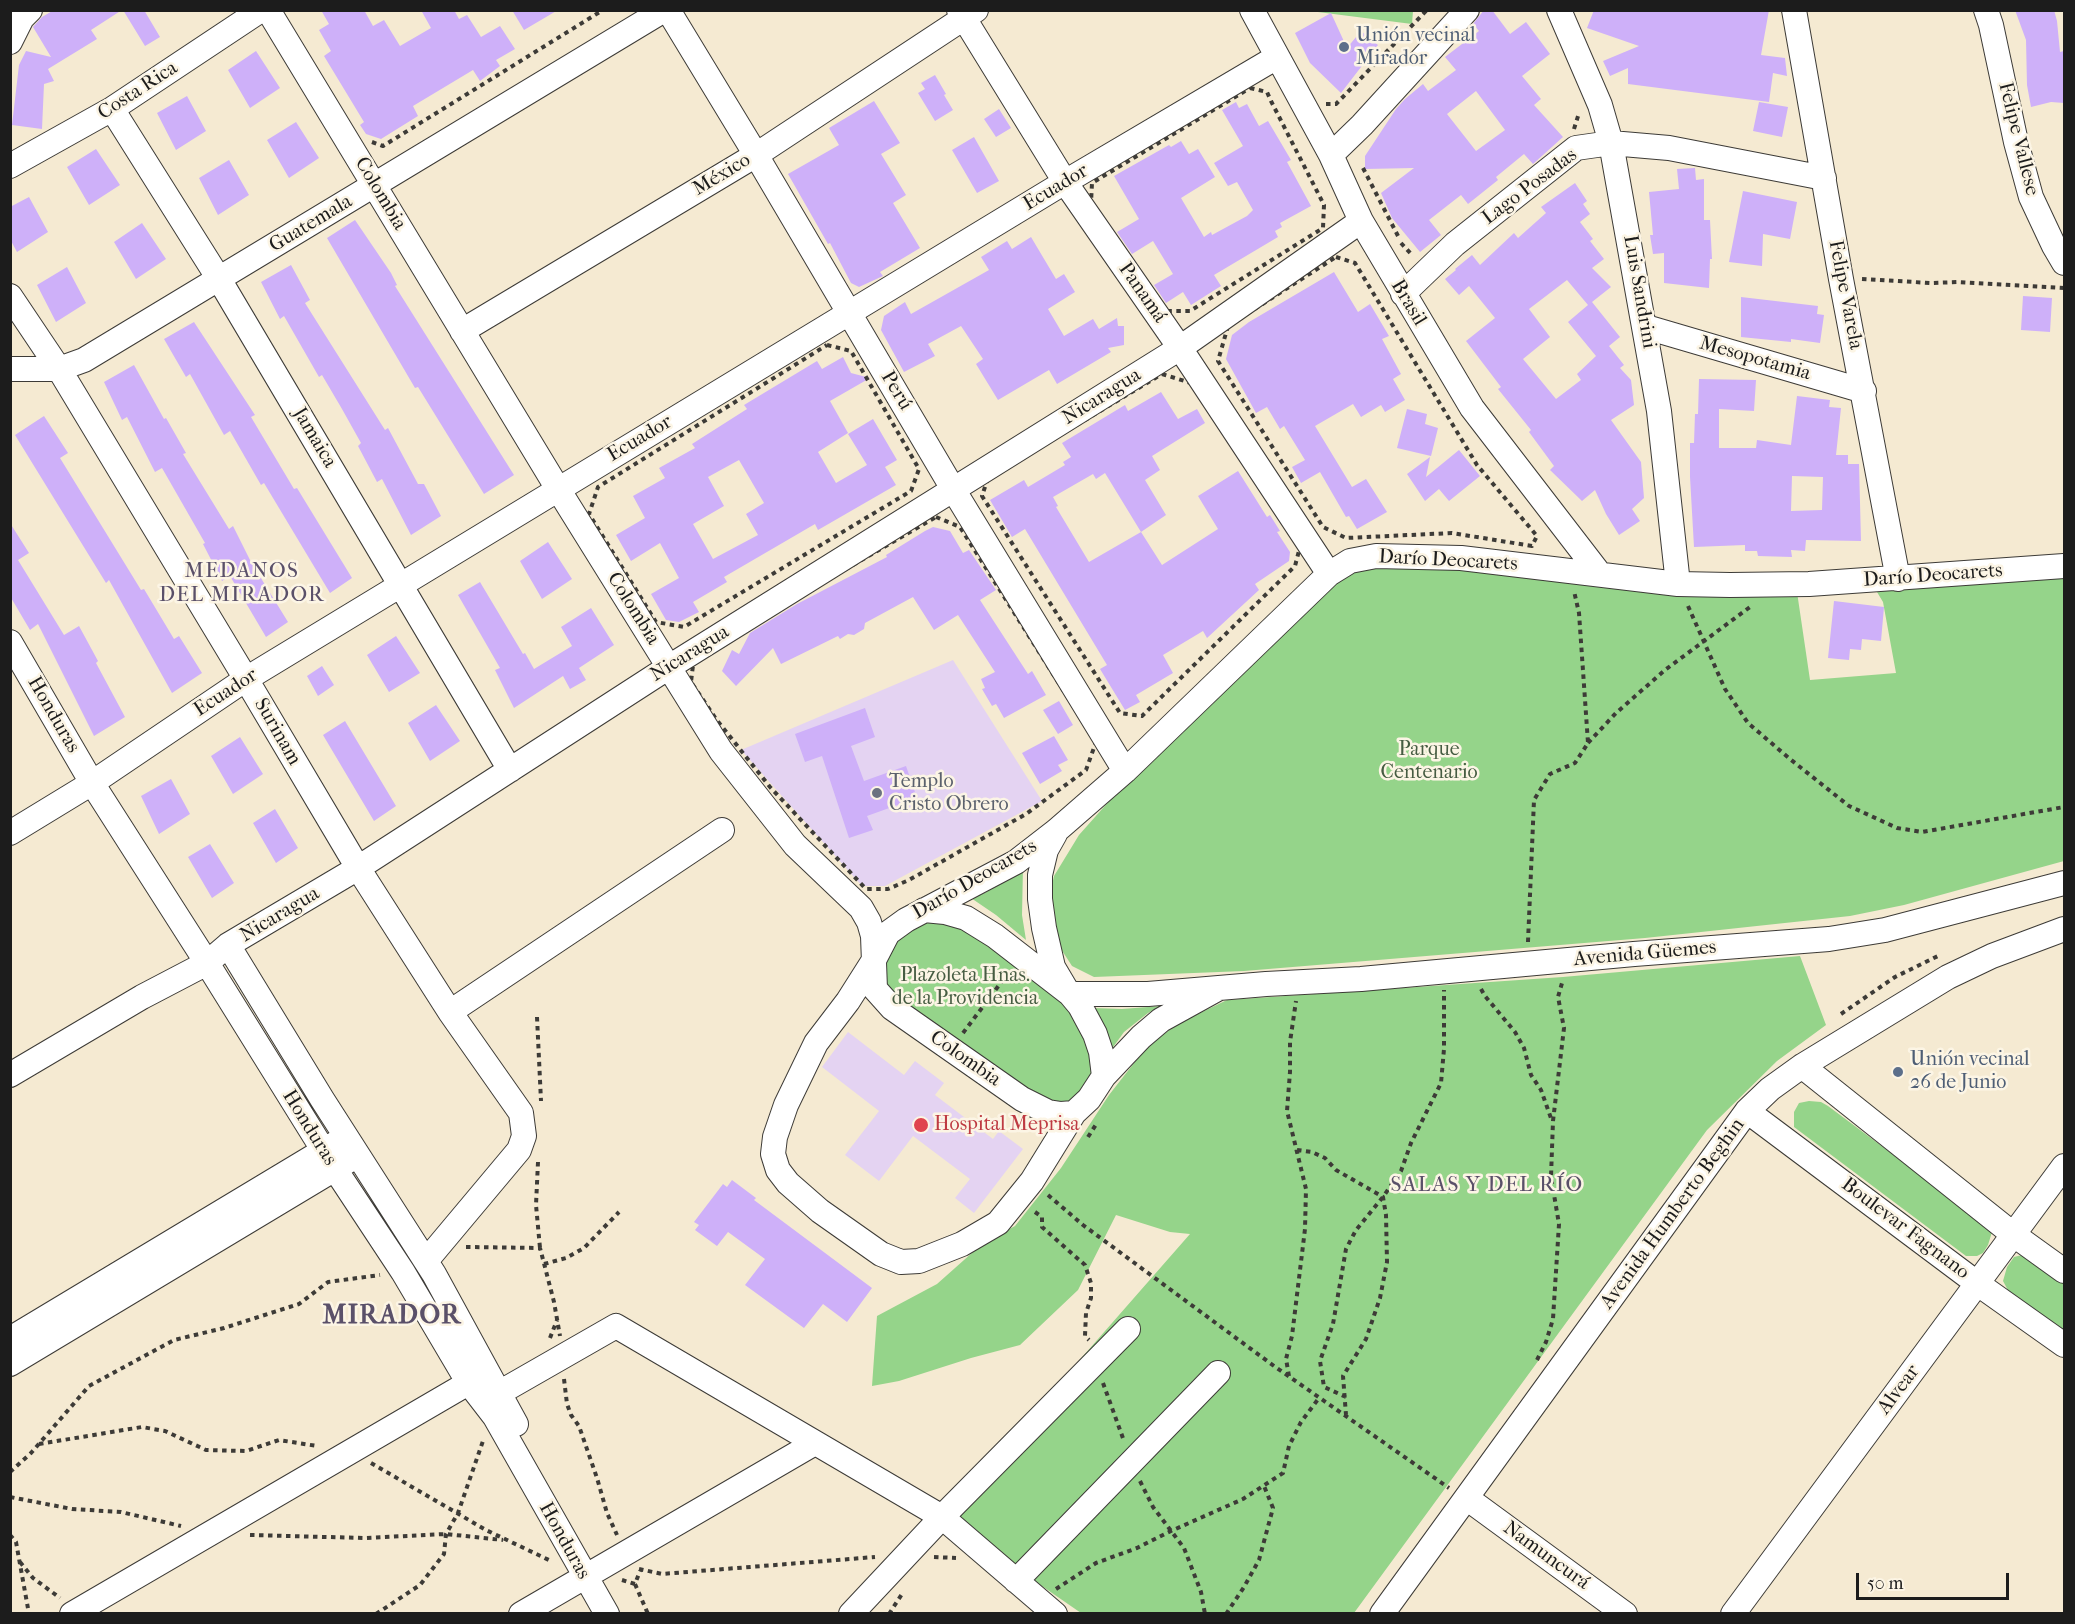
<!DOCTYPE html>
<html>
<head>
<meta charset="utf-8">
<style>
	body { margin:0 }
	#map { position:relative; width:2075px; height:1624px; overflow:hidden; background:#f5ead2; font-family:"IM FELL French Canon",serif }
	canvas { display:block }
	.frame { position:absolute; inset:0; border:12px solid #1c1c1c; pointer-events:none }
	.scale { position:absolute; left:1856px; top:1573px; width:153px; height:27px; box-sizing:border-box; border:3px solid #1c1c1c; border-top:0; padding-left:8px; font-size:18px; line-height:21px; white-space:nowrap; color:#1c1c1c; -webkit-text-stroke:4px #fcf5e5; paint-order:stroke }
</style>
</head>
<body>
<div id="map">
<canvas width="2075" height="1624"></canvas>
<div class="frame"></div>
<div class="scale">50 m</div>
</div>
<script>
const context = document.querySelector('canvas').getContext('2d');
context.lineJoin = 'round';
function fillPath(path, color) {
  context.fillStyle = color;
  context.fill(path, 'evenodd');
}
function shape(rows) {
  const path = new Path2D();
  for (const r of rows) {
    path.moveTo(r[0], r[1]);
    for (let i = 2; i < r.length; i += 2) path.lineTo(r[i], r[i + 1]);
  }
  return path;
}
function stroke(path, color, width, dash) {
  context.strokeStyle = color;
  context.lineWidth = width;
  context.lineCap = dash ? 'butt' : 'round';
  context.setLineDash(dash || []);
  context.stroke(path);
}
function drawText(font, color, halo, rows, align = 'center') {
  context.font = font + ' "IM FELL French Canon",serif';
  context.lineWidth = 5;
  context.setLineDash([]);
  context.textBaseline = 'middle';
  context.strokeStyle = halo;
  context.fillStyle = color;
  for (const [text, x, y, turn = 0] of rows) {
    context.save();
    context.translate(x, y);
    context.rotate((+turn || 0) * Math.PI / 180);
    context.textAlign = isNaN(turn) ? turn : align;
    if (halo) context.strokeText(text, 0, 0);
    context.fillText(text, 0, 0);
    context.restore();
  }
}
fillPath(shape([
	[953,660,1042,801,885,886,862,886,741,750],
	[848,1032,904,1075,915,1061,944,1083,935,1095,993,1139,999,1131,1023,1149,974,1213,955,1198,970,1179,913,1136,879,1181,845,1155,879,1111,822,1067]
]), '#e4d3f2');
fillPath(shape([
	[1310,11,1413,11,1412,24],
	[1387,565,1797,592,1810,680,1896,673,1883,602,1874,587,2064,576,2064,861,1904,905,1850,916,1645,938,1244,971,1094,977,1072,966,1061,949,1055,931,1050,894,1054,876,1079,835,1127,781,1340,580,1356,572],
	[1023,867,1022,915,1026,940,996,915,971,898,985,893],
	[945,912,1070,994,1104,1076,1061,1114,875,989,881,944],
	[1800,956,1826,1025,1777,1061,1707,1130,1354,1613,1081,1613,942,1517,1190,1234,1170,1232,1116,1215,1078,1290,1020,1345,971,1358,899,1381,872,1386,877,1316,937,1284,982,1244,1015,1226,1061,1168,1109,1095,1145,1049,1177,1024,1227,1000,1563,977],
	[1161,1006,1148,1013,1124,1032,1111,1050,1101,1020,1093,1008,1122,1009],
	[1809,1101,1821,1102,1828,1106,1962,1206,1992,1232,1988,1245,1983,1253,1977,1256,1966,1256,1794,1127,1794,1112,1799,1103],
	[2022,1255,2064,1279,2064,1333,2010,1294,2003,1281,2007,1267,2014,1257]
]), '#95d48a');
fillPath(shape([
	[54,10,122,10,91,30,97,39,48,69,54,81,44,84,42,129,12,125,19,65,26,51,51,57,33,27,42,17],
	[123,10,144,10,160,37,145,46],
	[321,10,364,10,373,26,384,20,400,46,431,28,421,10,454,10,459,19,467,15,481,37,500,26,515,49,496,60,500,66,480,81,473,70,413,106,418,116,381,139,366,134,360,125,364,122,324,56,331,51,319,30,329,24],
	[512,10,558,10,524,30],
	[1484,10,1492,10,1510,34,1526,22,1550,54,1522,76,1541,99,1534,105,1563,137,1533,164,1524,154,1496,177,1498,180,1468,204,1461,195,1429,220,1441,235,1420,252,1392,218,1381,193,1414,168,1365,169,1365,156,1396,109,1405,99,1423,84,1428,91,1456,70,1445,57,1479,31,1473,24],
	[1476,91,1505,130,1476,151,1447,114],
	[1594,10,1769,10,1761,55,1785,58,1787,76,1773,73,1769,102,1628,84,1628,68,1610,76,1603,61,1639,46,1587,28],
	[2015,10,2054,10,2057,21,2060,52,2064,51,2064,103,2051,102,2031,107,2027,85,2026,40],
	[1331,13,1347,48,1361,31,1378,45,1341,93,1310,63,1295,33],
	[256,51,280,88,250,108,228,70],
	[935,75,946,94,944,95,953,110,935,121,918,93,925,89,921,83],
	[187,96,206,131,176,150,157,113],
	[874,101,900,143,881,154,906,195,893,203,920,248,880,272,883,276,859,287,851,283,830,243,828,244,788,174,839,145,829,128],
	[1236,102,1239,108,1247,104,1259,126,1268,121,1291,160,1287,162,1311,206,1280,223,1282,227,1275,231,1278,237,1214,275,1221,286,1191,305,1183,292,1166,303,1154,285,1173,274,1153,241,1132,254,1117,232,1139,219,1114,176,1169,145,1171,147,1181,141,1189,154,1198,149,1215,177,1181,198,1204,237,1211,232,1212,235,1247,216,1253,210,1237,182,1228,186,1214,163,1243,146,1222,110],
	[1759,102,1788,107,1782,137,1753,131],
	[999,109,1011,128,996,137,984,119],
	[296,122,319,158,289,178,267,140],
	[974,137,999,181,977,193,952,150],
	[96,149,120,185,89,205,67,167],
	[229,160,249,195,218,215,199,178],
	[1695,168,1696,180,1704,179,1704,220,1710,220,1712,259,1710,259,1709,288,1664,283,1664,253,1653,254,1650,235,1653,235,1649,192,1679,189,1677,169],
	[1575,183,1587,201,1583,204,1590,214,1580,222,1593,239,1590,241,1604,259,1592,268,1611,287,1592,302,1620,337,1609,346,1624,365,1620,368,1631,380,1634,405,1611,420,1641,462,1644,498,1632,509,1640,521,1619,535,1606,514,1595,490,1582,501,1550,470,1554,466,1529,432,1531,430,1498,389,1501,387,1466,341,1495,318,1469,286,1459,295,1445,279,1456,270,1455,269,1472,255,1480,265,1514,233,1518,238,1546,213,1541,207],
	[1567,280,1588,305,1568,322,1596,356,1577,374,1581,380,1556,399,1523,359,1550,337,1529,309],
	[1743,191,1797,202,1790,239,1763,234,1762,266,1729,262],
	[29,197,48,232,17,252,10,239,10,207],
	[355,220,391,273,397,285,395,286,514,475,484,494,418,387,415,388,327,238],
	[142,223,166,259,136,279,114,242],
	[1031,237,1056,279,1064,274,1075,292,1048,309,1064,336,1093,319,1099,329,1117,318,1118,326,1124,326,1124,345,1108,348,1111,352,1057,384,1049,370,998,400,976,364,983,359,961,326,928,344,935,356,904,372,881,330,884,316,905,302,911,314,989,270,981,257,1007,241,1012,249],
	[291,265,310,300,305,303,385,430,388,428,418,484,424,484,441,516,411,535,382,479,377,482,358,446,361,443,342,409,322,375,319,377,284,316,280,319,261,282],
	[67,267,86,303,56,322,37,285],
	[1334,272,1358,312,1370,304,1389,336,1382,339,1401,374,1393,379,1405,400,1385,412,1381,405,1361,417,1353,404,1315,426,1352,487,1366,479,1387,512,1357,529,1349,516,1346,517,1320,472,1301,483,1292,467,1305,460,1284,426,1280,429,1267,407,1256,413,1226,359,1232,335,1249,322],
	[2023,296,2052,298,2050,332,2021,330],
	[1741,297,1818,306,1817,314,1824,315,1820,343,1791,339,1791,342,1741,337],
	[194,322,255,415,251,417,294,489,297,488,352,578,330,593,264,483,261,485,230,431,224,435,190,374,186,377,164,339],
	[843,357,851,373,870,378,830,401,848,433,818,452,836,483,867,465,848,434,873,419,897,460,885,467,896,485,818,530,815,524,724,577,727,582,693,602,699,612,679,622,666,620,651,594,679,578,660,543,631,561,616,535,645,518,633,496,665,478,659,468,695,448,692,444,747,409,744,405,817,361,822,369],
	[739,460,764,503,746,514,758,535,713,559,693,524,724,506,708,477],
	[134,365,164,419,166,418,186,453,183,454,229,529,233,526,251,562,288,622,266,637,230,576,222,581,203,544,205,543,162,468,155,472,127,417,122,420,104,382],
	[1699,379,1756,380,1754,411,1719,409,1719,448,1756,448,1757,440,1791,445,1797,396,1830,400,1829,407,1841,408,1836,455,1848,455,1848,464,1859,464,1861,541,1806,540,1805,551,1791,550,1792,557,1758,556,1757,551,1745,551,1745,545,1694,547,1690,477,1690,443,1694,443,1695,414,1698,414],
	[1792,476,1823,477,1822,510,1791,511],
	[1161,392,1178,419,1197,409,1205,423,1152,456,1160,470,1145,480,1166,515,1141,532,1162,565,1218,529,1198,496,1238,471,1267,517,1270,515,1280,531,1277,532,1290,552,1289,561,1255,584,1259,590,1207,638,1203,631,1163,655,1173,673,1136,695,1140,702,1125,710,1100,669,1107,665,1025,529,1012,537,990,500,1024,480,1028,487,1065,465,1063,462,1071,457,1062,443,1125,405,1128,411],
	[1105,473,1141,532,1089,562,1056,507,1058,506,1053,497,1093,474,1096,479],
	[1407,409,1427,414,1425,424,1438,428,1431,456,1397,448],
	[44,416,68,453,60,458,141,590,144,589,174,639,179,636,202,673,172,693,109,580,106,583,15,435],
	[1459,450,1480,476,1449,501,1439,489,1425,501,1407,474,1430,457,1426,477],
	[10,523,29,553,18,560,64,635,79,626,98,661,96,663,125,717,94,736,38,624,30,630,10,596],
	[933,527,950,531,963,553,969,550,996,590,980,600,1028,674,1032,671,1046,695,1004,718,996,704,992,706,982,689,985,688,981,679,995,672,958,615,934,630,913,597,865,623,864,629,854,635,848,634,840,639,838,636,781,664,773,648,736,686,722,671,732,650,739,654,750,633,797,604,887,557,886,555,925,531],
	[548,542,572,579,542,599,520,561],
	[480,582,523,654,525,653,534,669,572,646,561,627,591,608,614,645,579,668,586,680,570,689,563,676,514,708,495,670,500,668,458,595],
	[1834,601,1884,607,1881,641,1862,639,1861,650,1850,649,1849,660,1828,658],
	[396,636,420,673,389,692,367,655],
	[322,666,334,685,318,696,307,676],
	[1059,701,1073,725,1058,734,1043,710],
	[436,705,460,741,430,761,408,723],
	[865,708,875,737,851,746,864,781,906,766,917,798,867,816,873,830,849,838,822,756,805,762,795,734],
	[345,721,396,806,374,821,323,735],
	[1054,736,1068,760,1058,765,1062,771,1040,784,1022,753],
	[240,737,263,774,233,794,211,756],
	[171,779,190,814,159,834,141,796],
	[275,809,298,848,276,863,253,823],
	[210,844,234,883,212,898,188,857],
	[732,1180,756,1198,754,1200,872,1288,847,1322,823,1304,804,1328,745,1285,765,1259,728,1232,717,1246,695,1230,699,1225,694,1222,723,1184,727,1187]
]), '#ceb0f9');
const minor = shape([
	[268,10,558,489,721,751,795,845,861,908,869,922,873,936,875,989,892,1008,1022,1099,1048,1112,1061,1114,1074,1113],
	[668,10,756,155,953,489,1125,771],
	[959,10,1065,182,1180,348,1329,574],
	[1252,10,1331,155,1361,221,1472,408,1599,573],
	[1559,10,1600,105,1611,143,1659,411,1678,584],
	[1794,10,1841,279,1898,579],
	[1986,10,1991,25,2016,142,2031,197,2054,246,2064,263],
	[10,42,22,18,30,10],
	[112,109,219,279,510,770],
	[1331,155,1362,125,1467,10],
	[10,166,112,109,261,10],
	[1403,294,1455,244,1576,148,1611,143,1669,148,1824,178],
	[10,296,59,369,246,679,358,868,450,1012,521,1113,524,1136,519,1150,426,1261],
	[1646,327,1864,391],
	[462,331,756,155,976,10],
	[10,369,59,369,84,360,664,10],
	[10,642,92,783,207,963,335,1169,403,1272,468,1382,495,1417,607,1614],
	[10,833,92,783,246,679,1065,182,1277,57],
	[1055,834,1046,850,1040,875,1040,899,1044,928,1053,967,1066,989],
	[924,910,945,912,966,918,995,936,1070,994,1080,1006,1095,1034,1101,1052,1104,1076],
	[228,945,322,1099,434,1274,516,1424],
	[1219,988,1161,1020,1141,1037,1104,1076,1089,1099,1074,1113,1032,1181,998,1223,962,1244,919,1261,901,1262,881,1254,820,1211,788,1183,778,1170,773,1154,775,1137,786,1105,816,1043,848,1001,874,960,888,933,906,920,1016,862,1056,831,1125,771,1329,574,1350,561,1376,556,1461,558,1678,584,1730,585,1809,584,2064,566],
	[1070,994,1148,994,1266,984,1361,979,1634,954,1829,939,1885,930,2064,883],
	[450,1012,722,830],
	[1802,1066,2014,1235,2064,1271],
	[10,1075,142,997,207,963,228,945,358,868,669,667,1180,348,1361,221],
	[1747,1111,1978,1284,2064,1345],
	[10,1339,336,1143],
	[10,1364,348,1161],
	[485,1401,616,1326,942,1517,1055,1614],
	[1468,1499,1625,1614],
	[1016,1581,1218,1373],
	[72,1614,482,1375],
	[521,1614,815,1443],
	[851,1614,942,1517,1128,1329],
	[1382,1614,1747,1111,1770,1089,1802,1066,1948,977,1992,956,2064,929],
	[1733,1614,2064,1166]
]);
stroke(minor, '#3d3b37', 26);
stroke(shape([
	[1250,88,1267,92,1271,101,1324,205,1323,228,1190,311,1163,311,1091,203,1092,183,1250,88],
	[1326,104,1336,104,1427,10],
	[1574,129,1579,113],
	[372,142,383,146,603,10],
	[1363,168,1398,236],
	[1401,243,1412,255],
	[1336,257,1355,263,1477,465,1537,536,1532,546,1452,533,1346,538,1323,527,1218,361,1228,326,1336,257],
	[1862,279,1931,283,1958,282,2064,288],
	[827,345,851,351,919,469,911,491,684,627,656,622,589,514,598,487,827,345],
	[1162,374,1191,383,1301,543,1295,566,1142,716,1120,713,982,496,988,478,1162,374],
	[936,517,960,527,1096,742,1086,770,1026,814,909,880,888,889,866,889,770,787,716,719,691,682,694,657,936,517],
	[1688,606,1725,689,1748,723,1790,759,1849,806,1897,828,1922,832,2064,807],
	[1588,743,1616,713,1665,670,1750,607],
	[1528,942,1534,800,1550,774,1575,763,1588,743,1579,613,1574,591],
	[1481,989,1485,996,1515,1032,1524,1048,1531,1075,1541,1090,1552,1121],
	[1841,1014,1895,977,1940,955],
	[537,1017,541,1101],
	[963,1033,1009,972],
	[1088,1137,1097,1123],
	[1297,1150,1312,1152,1325,1158,1336,1170,1383,1197,1386,1215,1387,1262,1380,1298,1366,1339,1343,1376,1346,1415],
	[538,1162,536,1205,540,1248],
	[1048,1195,1083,1225,1274,1366,1449,1488],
	[1035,1212,1042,1217,1042,1227,1085,1265,1091,1283,1091,1298,1086,1313,1085,1336,1089,1340],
	[466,1247,540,1248,554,1302,560,1336],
	[544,1264,566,1258,584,1248,619,1212],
	[550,1338,557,1320],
	[1537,1360,1546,1342,1553,1319,1559,1224,1551,1177,1553,1121,1564,1028,1558,997,1562,983],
	[1289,1376,1286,1359,1292,1336,1305,1229,1306,1189,1287,1111,1290,1072,1290,1042,1296,1001],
	[564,1379,567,1404,571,1415,579,1426,597,1478,607,1513,617,1535],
	[1103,1383,1124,1441],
	[1346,1397,1324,1387,1320,1361,1333,1324,1346,1249,1356,1230,1383,1197,1401,1171,1411,1143,1441,1083,1444,1049,1444,990],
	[39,1444,142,1427,165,1431,206,1450,246,1451,279,1440,317,1446],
	[371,1463,486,1530,551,1561],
	[10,1472,31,1453,89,1386,174,1340,224,1328,299,1304,328,1282,380,1275],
	[1140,1481,1153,1507,1184,1548,1201,1592,1205,1614],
	[10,1497,72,1509,121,1512,181,1526],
	[10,1535,16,1542,29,1614],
	[250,1535,365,1538,446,1534,503,1540],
	[934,1557,956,1558],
	[20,1562,33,1578,60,1598],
	[639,1569,662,1574,875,1557],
	[622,1580,635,1584,640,1571],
	[635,1584,648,1614],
	[1056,1589,1096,1563,1137,1548,1171,1531,1243,1499,1283,1473,1289,1446,1301,1422,1319,1398],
	[376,1614,420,1585,444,1554,446,1534,458,1513,484,1438],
	[889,1614,902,1594],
	[1226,1614,1244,1587,1259,1560,1273,1508,1264,1486],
	[2064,1614,2064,1612]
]), '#3d3b37', 4, [4.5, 4.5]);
stroke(minor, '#fff', 24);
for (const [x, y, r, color] of [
	[1344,47,6,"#5c6f8a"],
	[877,793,6,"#6b7280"],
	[1898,1072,6,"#5c6f8a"],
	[921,1125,8,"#e0444e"]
]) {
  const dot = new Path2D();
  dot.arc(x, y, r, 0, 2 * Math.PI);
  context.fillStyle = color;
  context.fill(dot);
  stroke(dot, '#fcf5e5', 2);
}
drawText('20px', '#4e5e75', '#fcf5e5', [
	["Unión vecinal",1356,36],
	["Mirador",1356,59],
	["Unión vecinal",1910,1060],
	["26 de Junio",1910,1083]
], 'left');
drawText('20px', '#1c1c1c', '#fcf5e5', [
	["Costa Rica",138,91,-33],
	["Felipe Vallese",2018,139,76],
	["México",722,175,-31],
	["Lago Posadas",1530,187,-37],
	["Ecuador",1056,188,-31],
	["Colombia",380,194,59],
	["Guatemala",311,224,-31],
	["Luis Sandrini",1639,292,80],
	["Panamá",1142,293,55],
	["Felipe Varela",1845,295,79],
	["Brasil",1408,303,59],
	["Mesopotamia",1755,359,16],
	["Perú",896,391,59],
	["Nicaragua",1102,397,-32],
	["Jamaica",314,438,59],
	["Ecuador",640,439,-31],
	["Darío Deocarets",1448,561,3],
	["Darío Deocarets",1933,576,-4],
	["Colombia",633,609,58],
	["Nicaragua",690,654,-32],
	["Ecuador",226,693,-33],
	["Honduras",53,715,60],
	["Surinam",277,732,60],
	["Darío Deocarets",975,880,-30],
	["Nicaragua",280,915,-31],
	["Avenida Güemes",1645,954,-5],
	["Colombia",965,1059,35],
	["Honduras",309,1128,58],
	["Avenida Humberto Beghin",1673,1214,-54],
	["Boulevar Fagnano",1905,1229,37],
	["Alvear",1899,1390,-53],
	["Honduras",564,1541,61],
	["Namuncurá",1546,1556,36]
]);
drawText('20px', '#465c42', '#fcf5e5', [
	["Parque",1429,750],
	["Centenario",1429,773],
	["Plazoleta Hnas.",965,976],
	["de la Providencia",965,999]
]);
drawText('20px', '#5b616d', '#fcf5e5', [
	["Templo",889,782],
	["Cristo Obrero",889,805]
], 'left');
drawText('20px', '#be3a42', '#fcf5e5', [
	["Hospital Meprisa",934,1125]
], 'left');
context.letterSpacing = '1.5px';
drawText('21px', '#5a5069', '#fcf5e5', [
	["MEDANOS",242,572],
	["DEL MIRADOR",242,596],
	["SALAS Y DEL RÍO",1487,1186]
]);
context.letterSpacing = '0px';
context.letterSpacing = '1.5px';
drawText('bold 26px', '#5a5069', '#fcf5e5', [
	["MIRADOR",392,1317]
]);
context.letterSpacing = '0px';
</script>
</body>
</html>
